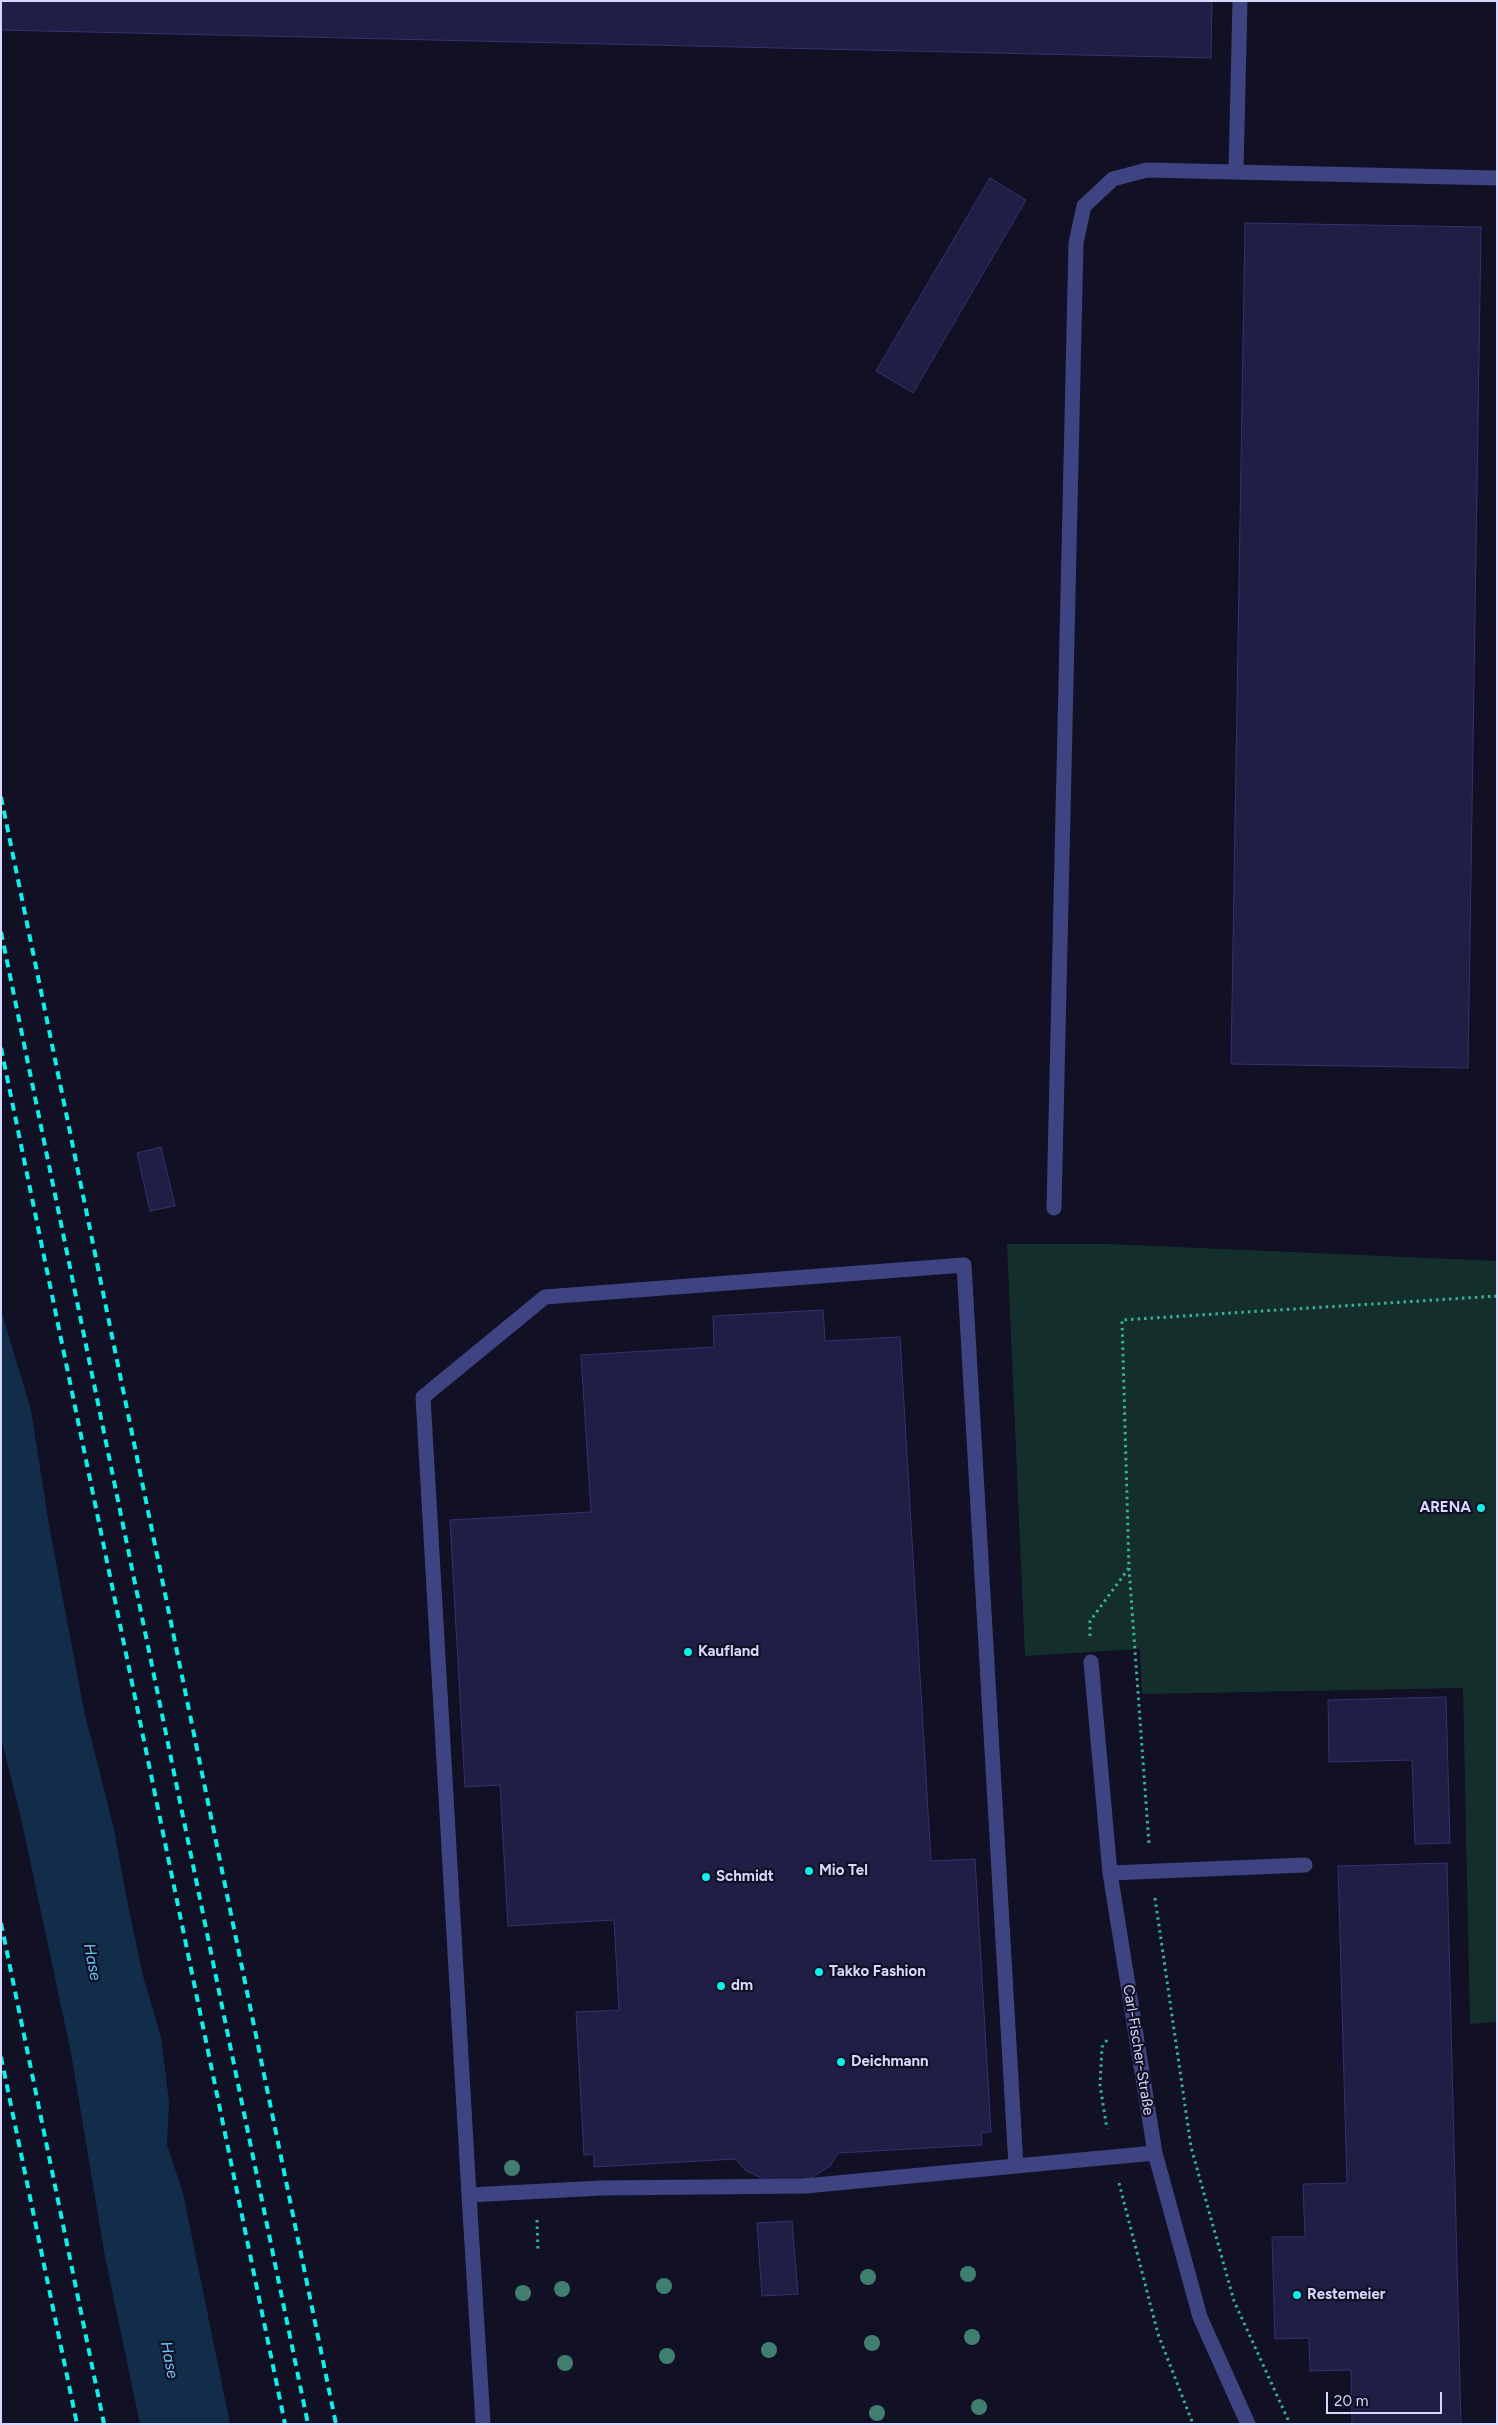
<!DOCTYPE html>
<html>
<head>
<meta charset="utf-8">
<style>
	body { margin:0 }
	#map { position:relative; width:1498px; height:2425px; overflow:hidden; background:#111025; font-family:Figtree,sans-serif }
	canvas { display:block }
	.frame { position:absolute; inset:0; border:2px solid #d7d8fd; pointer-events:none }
	.scale { position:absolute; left:1326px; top:2392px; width:116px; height:22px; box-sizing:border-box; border:2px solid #d7d8fd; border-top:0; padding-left:6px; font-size:15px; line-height:18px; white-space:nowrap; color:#d7d8fd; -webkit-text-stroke:4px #111025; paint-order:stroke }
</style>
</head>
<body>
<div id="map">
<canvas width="1498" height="2425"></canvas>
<div class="frame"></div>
<div class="scale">20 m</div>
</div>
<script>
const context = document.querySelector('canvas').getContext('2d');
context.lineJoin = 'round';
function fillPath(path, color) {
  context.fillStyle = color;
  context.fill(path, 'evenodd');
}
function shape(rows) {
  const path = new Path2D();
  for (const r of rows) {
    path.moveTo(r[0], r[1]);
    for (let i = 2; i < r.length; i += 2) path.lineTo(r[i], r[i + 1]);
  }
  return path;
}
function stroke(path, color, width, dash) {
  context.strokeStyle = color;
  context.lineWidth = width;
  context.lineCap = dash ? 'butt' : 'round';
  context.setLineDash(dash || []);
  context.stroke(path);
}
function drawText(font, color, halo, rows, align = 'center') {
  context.font = font + ' Figtree,sans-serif';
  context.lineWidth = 4.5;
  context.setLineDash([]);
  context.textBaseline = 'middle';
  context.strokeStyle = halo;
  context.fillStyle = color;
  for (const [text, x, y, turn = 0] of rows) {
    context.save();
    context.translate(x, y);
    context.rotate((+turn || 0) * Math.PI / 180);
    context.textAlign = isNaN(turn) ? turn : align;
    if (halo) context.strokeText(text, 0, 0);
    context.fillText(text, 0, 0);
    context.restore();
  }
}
fillPath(shape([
	[1007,1244,1108,1244,1497,1261,1497,2022,1470,2024,1463,1688,1142,1694,1140,1649,1025,1656]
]), '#142f2b');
fillPath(shape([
	[1,1310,31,1410,49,1525,84,1711,114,1829,127,1900,143,1976,161,2037,169,2102,167,2145,183,2193,230,2424,140,2424,105,2257,71,2053,22,1823,1,1737]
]), '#112d49');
const building = shape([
	[1,1,1212,1,1211,58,1,30,1,1],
	[990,178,1026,200,913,393,876,371,990,178],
	[1245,223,1481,227,1468,1068,1231,1064,1245,223],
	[161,1147,175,1206,150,1211,137,1153,161,1147],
	[823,1310,825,1341,900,1337,931,1861,975,1859,991,2132,981,2133,982,2145,838,2153,830,2166,811,2178,787,2182,765,2180,745,2170,736,2159,594,2167,594,2154,584,2155,576,2012,619,2010,614,1920,508,1926,500,1785,465,1787,450,1520,591,1512,581,1355,714,1347,713,1316,823,1310],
	[1446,1697,1450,1843,1415,1844,1412,1760,1329,1762,1328,1700,1446,1697],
	[1447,1863,1461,2424,1352,2424,1351,2370,1310,2371,1309,2338,1275,2339,1272,2237,1305,2237,1303,2184,1347,2183,1338,1866,1447,1863],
	[792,2221,798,2294,762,2296,757,2223,792,2221]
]);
fillPath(building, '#211e45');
stroke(building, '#353170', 1);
stroke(shape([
	[1129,1568,1149,1844],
	[1090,1636,1090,1621,1129,1568,1122,1320,1497,1296],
	[1155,1898,1191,2147,1234,2301,1290,2424],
	[1107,2040,1102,2047,1100,2085,1107,2129],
	[1119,2183,1158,2334,1193,2424],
	[537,2220,538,2252]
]), '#37b19a', 3, [2.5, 4]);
stroke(shape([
	[1236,171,1240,1],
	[1054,1208,1076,243,1084,206,1113,179,1147,170,1497,178],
	[1091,1662,1110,1873,1155,2153,1200,2317,1248,2424],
	[1110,1873,1305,1865],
	[469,2195,423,1397,545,1297,964,1265,1016,2166,1155,2153],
	[483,2424,469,2195,601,2188,805,2186,1016,2166]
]), '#3e4481', 15);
stroke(shape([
	[1,797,336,2424],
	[1,932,308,2424],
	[1,1048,285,2424],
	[1,1923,104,2424],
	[1,2057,77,2424]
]), '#0ef1eb', 4, [8, 6]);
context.fillStyle = '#407f70';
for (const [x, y] of [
	[512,2168],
	[968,2274],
	[868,2277],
	[664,2286],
	[562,2289],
	[523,2293],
	[972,2337],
	[872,2343],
	[769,2350],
	[667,2356],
	[565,2363],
	[979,2407],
	[877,2413]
]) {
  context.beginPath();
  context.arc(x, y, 8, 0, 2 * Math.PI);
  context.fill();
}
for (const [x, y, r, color] of [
	[1481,1508,5,"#0ef1eb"],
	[688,1652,5,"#0ef1eb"],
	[809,1871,5,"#0ef1eb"],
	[706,1877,5,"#0ef1eb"],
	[819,1972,5,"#0ef1eb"],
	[721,1986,5,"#0ef1eb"],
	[841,2062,5,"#0ef1eb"],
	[1297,2295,5,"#0ef1eb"]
]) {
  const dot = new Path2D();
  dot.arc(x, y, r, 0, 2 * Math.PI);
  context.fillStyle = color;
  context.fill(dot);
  stroke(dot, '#111025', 2);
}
drawText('bold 15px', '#d7d8fd', '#111025', [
	["ARENA",1471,1508,"right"],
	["Kaufland",698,1652],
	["Mio Tel",819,1871],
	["Schmidt",716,1877],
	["Takko Fashion",829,1972],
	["dm",731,1986],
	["Deichmann",851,2062],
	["Restemeier",1307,2295]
], 'left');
drawText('15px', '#d7d8fd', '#111025', [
	["Carl-Fischer-Straße",1138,2050,81]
]);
drawText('italic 16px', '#6bc8f7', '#111025', [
	["Hase",92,1962,79],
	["Hase",169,2360,79]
]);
</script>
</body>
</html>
